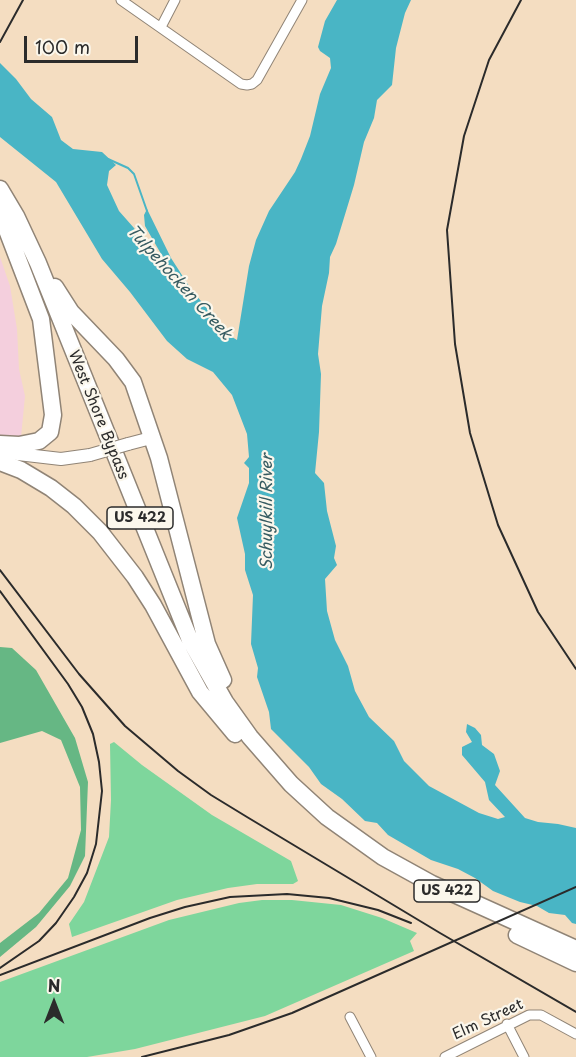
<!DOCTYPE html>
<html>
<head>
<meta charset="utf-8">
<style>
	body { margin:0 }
	#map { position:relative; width:576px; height:1057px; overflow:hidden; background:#f4ddc1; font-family:"Playpen Sans",sans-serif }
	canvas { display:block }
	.north { position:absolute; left:24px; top:973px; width:60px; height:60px; -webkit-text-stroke:4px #fbf7ec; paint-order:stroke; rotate:0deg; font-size:16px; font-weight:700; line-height:24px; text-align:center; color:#2b2b2b }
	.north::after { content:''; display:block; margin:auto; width:21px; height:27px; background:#2b2b2b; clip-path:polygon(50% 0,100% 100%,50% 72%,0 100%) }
	.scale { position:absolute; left:24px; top:36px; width:114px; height:27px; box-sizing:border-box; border:3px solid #2b2b2b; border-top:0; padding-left:8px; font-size:18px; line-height:21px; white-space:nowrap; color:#2b2b2b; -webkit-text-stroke:4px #fbf7ec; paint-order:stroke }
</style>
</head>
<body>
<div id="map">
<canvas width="576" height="1057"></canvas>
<div class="north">N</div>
<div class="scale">100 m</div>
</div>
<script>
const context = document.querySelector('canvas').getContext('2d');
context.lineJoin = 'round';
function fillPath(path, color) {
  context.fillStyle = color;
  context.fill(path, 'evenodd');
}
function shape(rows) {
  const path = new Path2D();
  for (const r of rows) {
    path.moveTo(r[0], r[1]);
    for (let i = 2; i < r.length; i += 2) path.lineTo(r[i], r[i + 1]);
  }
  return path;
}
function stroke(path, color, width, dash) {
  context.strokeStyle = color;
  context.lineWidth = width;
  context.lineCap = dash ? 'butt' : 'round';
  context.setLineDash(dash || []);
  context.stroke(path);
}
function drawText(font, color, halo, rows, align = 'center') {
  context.font = font + ' "Playpen Sans",sans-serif';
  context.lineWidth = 4.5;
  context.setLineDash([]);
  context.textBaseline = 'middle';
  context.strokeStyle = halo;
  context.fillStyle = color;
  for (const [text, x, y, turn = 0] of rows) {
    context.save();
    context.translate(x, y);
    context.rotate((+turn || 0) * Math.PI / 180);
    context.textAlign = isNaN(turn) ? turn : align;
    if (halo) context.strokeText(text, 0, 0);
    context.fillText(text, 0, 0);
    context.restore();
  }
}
fillPath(shape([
	[0,257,10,286,17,329,19,369,25,396,21,437,0,437]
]), '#f4cfdd');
fillPath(shape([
	[114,742,142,765,212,815,291,861,298,881,293,884,257,884,228,888,177,900,72,937,69,924,84,902,109,837,111,800,110,744],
	[262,900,292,900,341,905,382,918,417,933,410,941,414,951,265,1016,135,1049,87,1057,0,1057,0,982,169,920,239,903]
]), '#7ed69c');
fillPath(shape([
	[0,647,12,648,36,670,75,738,88,782,85,856,70,886,36,927,0,957,0,943,39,913,68,878,81,830,80,787,61,740,42,731,0,743]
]), '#66b784');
fillPath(shape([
	[337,0,411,0,405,13,396,48,392,85,377,100,374,118,364,142,354,185,336,244,330,257,329,273,322,306,318,354,321,374,319,432,315,473,324,483,327,511,336,546,334,558,337,565,325,579,327,611,335,640,348,666,355,691,369,717,394,741,404,761,429,786,479,813,498,819,505,817,489,800,485,782,462,755,462,747,472,742,466,732,467,724,475,728,481,735,482,745,494,754,500,771,495,785,525,818,538,822,558,824,576,828,576,924,572,923,565,915,549,913,537,906,520,902,493,891,475,878,458,869,431,860,388,835,377,823,365,821,342,799,321,784,309,767,271,729,269,712,257,677,258,668,251,644,253,595,245,570,245,554,237,518,249,483,249,468,244,463,249,457,247,434,232,395,213,372,187,359,167,341,130,292,102,259,56,182,0,137,0,63,16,79,31,99,52,117,61,140,73,149,102,152,116,165,109,171,107,185,119,211,134,228,152,256,162,262,164,259,145,226,144,215,147,209,171,258,189,286,227,334,237,340,249,266,256,240,269,211,295,172,301,159,310,136,320,94,331,68,330,58,320,51,318,47,325,21]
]), '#49b5c5');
stroke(shape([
	[108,159,128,168,134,174,147,211]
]), '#49b5c5', 2);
const minor = shape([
	[121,0,241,84,247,85,252,84,257,80,302,0],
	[161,27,175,0],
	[350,1017,371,1057],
	[507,1024,524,1057],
	[445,1057,529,1015,541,1015,576,1034]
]);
const tertiary = shape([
	[128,444,151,438],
	[0,452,61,459,90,455]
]);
const motorway = shape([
	[0,189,16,216,38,263,190,640,225,702,250,737,291,784,327,817,383,857,432,884,576,949],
	[0,212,41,319,53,415,50,432,39,441,19,445,0,444],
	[55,287,71,312,116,359,133,382,159,458,207,644,223,680],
	[0,462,21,470,51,488,74,506,100,532,135,577,153,605,200,692,235,734],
	[517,935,576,963]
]);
stroke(minor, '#908476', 11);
stroke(tertiary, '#908476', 14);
stroke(motorway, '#908476', 19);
stroke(minor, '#fff', 9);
stroke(tertiary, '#fff', 12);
stroke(motorway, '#fff', 16);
stroke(shape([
	[521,0,489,60,464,136,447,230,455,344,470,433,498,525,538,612,576,669],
	[0,42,23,0],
	[0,570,79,674,125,726,178,771,211,795,247,817,440,933,576,1012],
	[0,591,68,684,82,707,93,734,99,762,102,791,96,844,87,873,74,897,56,923,39,941,0,968],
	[0,975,150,918,185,907,230,897,287,894,329,898,378,910,411,923],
	[142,1057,229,1035,292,1013,576,887]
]), '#2b2b2b', 2);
const tertiaryBridge = shape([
	[90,455,128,444]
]);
stroke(tertiaryBridge, '#908476', 14, []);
stroke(tertiaryBridge, '#fff', 12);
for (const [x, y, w] of [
	[140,518,66],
	[447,891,66]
]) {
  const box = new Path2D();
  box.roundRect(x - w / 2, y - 11, w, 22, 4.5);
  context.fillStyle = '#fbf7ec';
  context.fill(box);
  stroke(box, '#2b2b2b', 1.5);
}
drawText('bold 14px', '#2b2b2b', null, [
	["US 422",140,518],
	["US 422",447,891]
]);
drawText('15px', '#2b2b2b', '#fbf7ec', [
	["West Shore Bypass",98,415,68],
	["Elm Street",488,1020,-25]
]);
drawText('italic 16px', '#365b61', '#fbf7ec', [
	["Tulpehocken Creek",179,283,48],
	["Schuylkill River",268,512,-90]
]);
</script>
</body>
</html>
